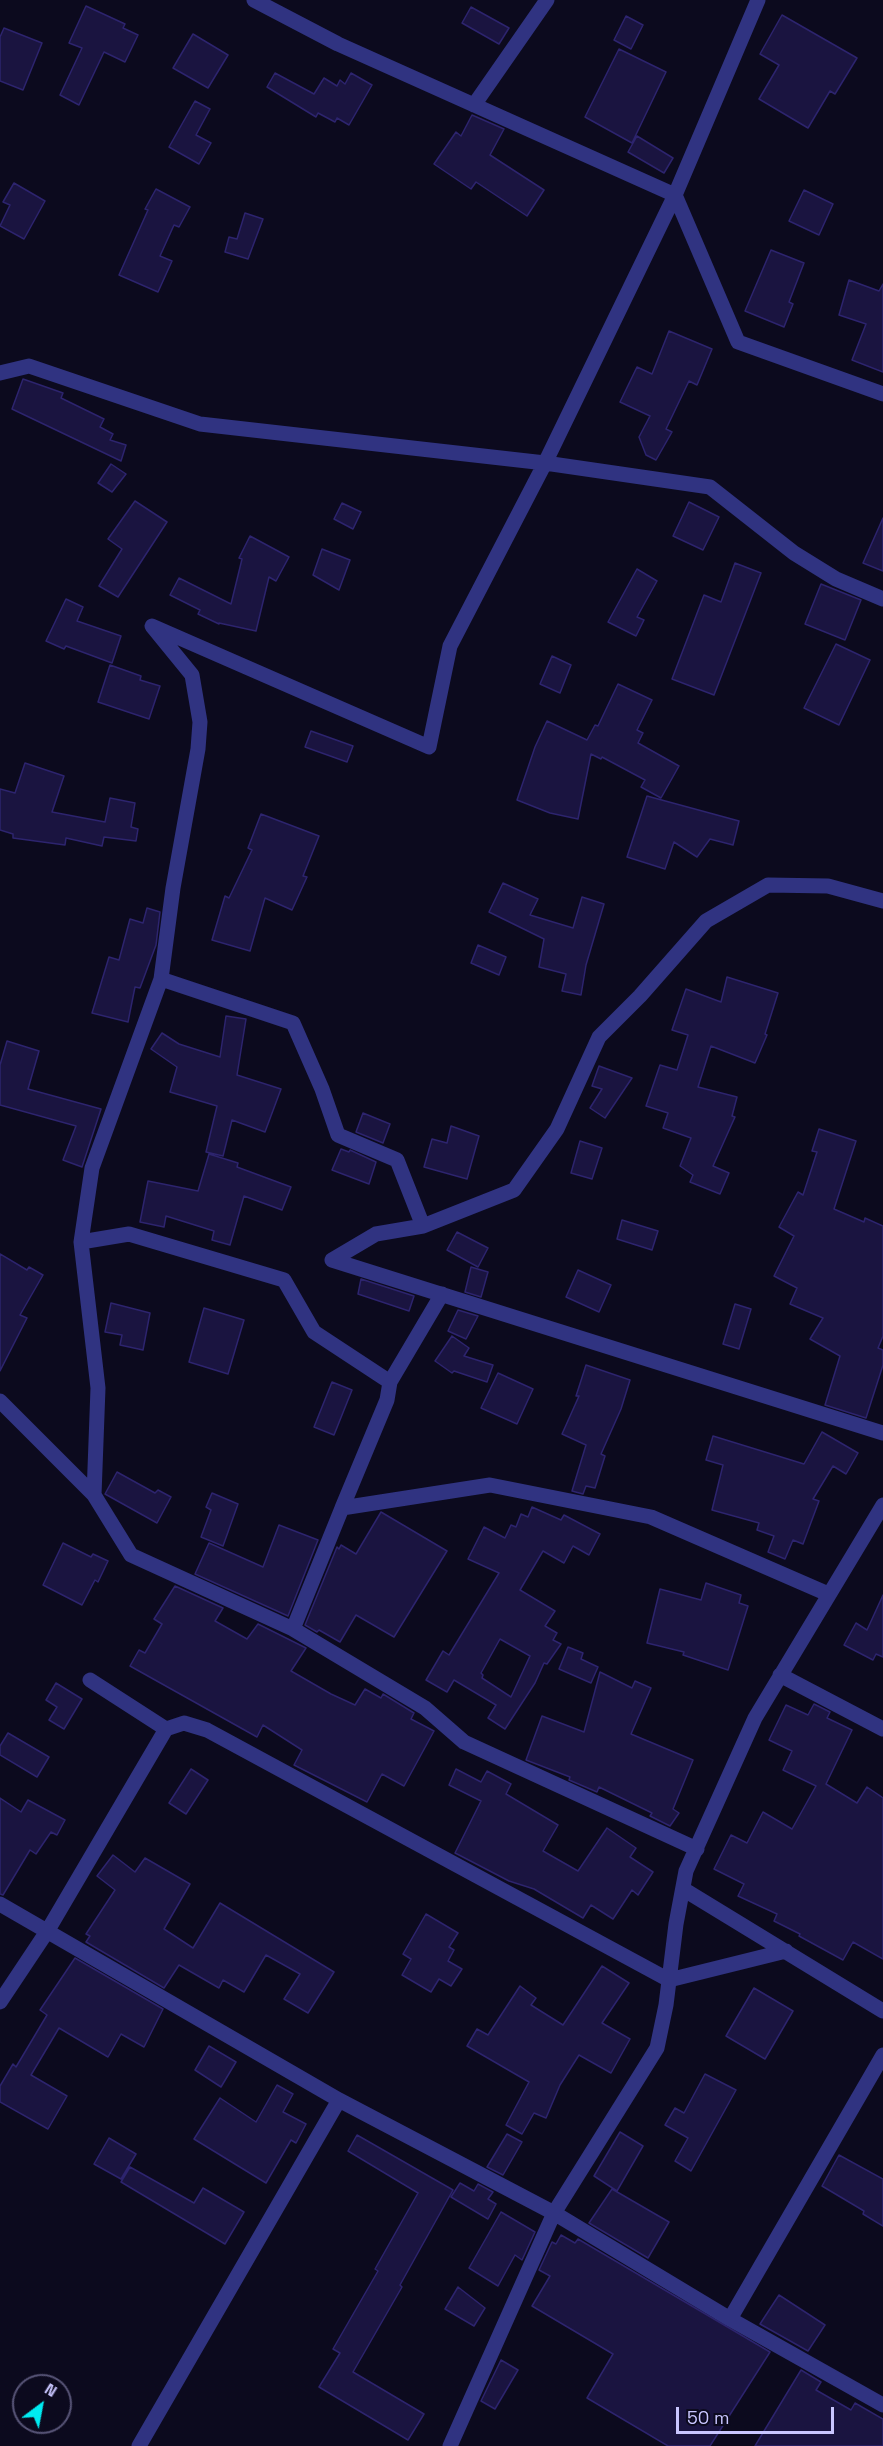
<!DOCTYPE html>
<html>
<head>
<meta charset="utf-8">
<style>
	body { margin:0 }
	#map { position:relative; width:883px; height:2446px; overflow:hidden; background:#0c0a1e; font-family:"Space Grotesk",sans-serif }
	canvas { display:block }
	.north { position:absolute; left:12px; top:2374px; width:60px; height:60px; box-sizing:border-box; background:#0c0a1e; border:2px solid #585578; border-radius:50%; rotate:32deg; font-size:16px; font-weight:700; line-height:24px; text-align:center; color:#c9c6ff }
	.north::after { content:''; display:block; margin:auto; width:21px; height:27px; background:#00ebf1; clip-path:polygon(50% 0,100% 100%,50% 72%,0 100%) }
	.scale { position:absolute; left:676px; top:2407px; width:158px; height:27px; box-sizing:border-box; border:3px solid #c9c6ff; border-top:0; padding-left:8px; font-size:18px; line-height:21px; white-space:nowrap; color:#c9c6ff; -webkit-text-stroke:4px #0c0a1e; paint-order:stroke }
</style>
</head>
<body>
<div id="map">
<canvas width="883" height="2446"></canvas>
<div class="north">N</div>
<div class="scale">50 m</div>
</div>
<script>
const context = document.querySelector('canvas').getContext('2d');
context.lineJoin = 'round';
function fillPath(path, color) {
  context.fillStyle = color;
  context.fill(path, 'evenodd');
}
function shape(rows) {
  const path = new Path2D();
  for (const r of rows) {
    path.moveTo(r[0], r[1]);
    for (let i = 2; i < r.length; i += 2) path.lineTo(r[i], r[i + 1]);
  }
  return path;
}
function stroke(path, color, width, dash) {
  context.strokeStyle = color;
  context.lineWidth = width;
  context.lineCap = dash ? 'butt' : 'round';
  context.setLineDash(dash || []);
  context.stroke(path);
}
const building = shape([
	[86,6,125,24,123,28,138,35,125,62,104,52,79,105,60,95,82,48,69,43,86,6],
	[471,7,509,28,499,44,462,23,471,7],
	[782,15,857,58,835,94,830,91,808,128,759,99,779,65,760,54,782,15],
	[626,16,643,25,631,49,614,40,626,16],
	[4,28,42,43,23,90,0,81,0,37,4,28],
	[193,34,228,55,208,88,173,68,193,34],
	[619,49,666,72,632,143,585,117,619,49],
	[275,73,314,94,324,78,337,86,340,80,345,84,351,73,372,85,349,125,337,118,335,122,318,113,316,117,267,87,275,73],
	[195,101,210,109,196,135,211,143,199,164,169,147,195,101],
	[472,115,504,129,490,155,544,190,527,216,476,182,471,189,434,164,456,132,461,136,472,115],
	[637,136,673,158,664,173,628,152,637,136],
	[14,183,45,201,24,239,0,226,10,205,3,202,14,183],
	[156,189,190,207,179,227,174,225,160,256,172,261,158,292,119,275,148,210,145,209,156,189],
	[804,190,833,204,819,235,789,221,804,190],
	[245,213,263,219,248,259,225,252,229,237,237,239,245,213],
	[771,250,804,263,789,302,793,304,784,327,745,311,771,250],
	[849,280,879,291,883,284,883,372,852,360,866,324,839,315,849,280],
	[669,331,712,349,697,385,689,381,666,429,672,432,656,460,646,455,639,437,650,416,620,402,637,367,652,374,669,331],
	[23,379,63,393,61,398,104,419,100,427,113,434,110,440,126,445,121,461,12,409,23,379],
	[111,464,126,474,112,492,98,483,111,464],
	[135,501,167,522,118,597,99,586,122,549,108,539,135,501],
	[689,502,719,517,703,550,673,536,689,502],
	[342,503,361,512,353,529,334,519,342,503],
	[883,518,883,571,863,563,883,518],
	[250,536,289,557,276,581,269,577,256,631,219,623,219,624,198,614,200,610,170,595,179,578,231,604,242,559,239,558,250,536],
	[322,549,350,560,339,590,313,575,322,549],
	[735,563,761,573,714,695,672,679,704,595,721,602,735,563],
	[637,569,657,581,637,617,644,620,636,636,608,622,637,569],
	[821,584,861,600,845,640,805,624,821,584],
	[66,599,83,607,77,621,121,636,112,663,66,646,64,649,46,641,66,599],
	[836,644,870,660,839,725,804,708,836,644],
	[552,656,571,665,560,693,540,684,552,656],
	[110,665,141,676,140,680,160,686,149,719,98,702,110,665],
	[618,684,652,700,637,730,643,733,638,743,679,766,661,798,641,787,645,780,602,757,601,759,591,754,578,819,550,813,517,800,535,747,547,721,587,740,595,725,598,726,618,684],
	[311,731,353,746,347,762,305,747,311,731],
	[25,763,64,776,52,812,105,822,110,798,135,803,131,827,138,829,136,841,104,837,102,846,66,838,65,845,13,838,13,834,0,830,0,789,15,793,25,763],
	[647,796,739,821,733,845,710,839,697,857,674,842,665,869,627,857,647,796],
	[261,814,319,836,303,876,307,877,292,910,265,898,250,951,212,940,225,896,229,898,252,850,248,848,261,814],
	[503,883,538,899,530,915,573,928,582,897,604,904,586,965,581,995,562,991,566,974,539,967,544,939,489,912,503,883],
	[147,908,160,912,156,945,140,988,135,987,128,1022,92,1013,109,957,119,960,130,919,143,923,147,908],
	[478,945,506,957,499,975,471,963,478,945],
	[727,977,778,993,765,1034,767,1035,755,1063,711,1046,698,1087,737,1097,732,1116,735,1117,713,1166,729,1173,720,1194,690,1182,693,1175,680,1166,691,1138,663,1128,668,1113,646,1106,660,1065,677,1070,688,1035,672,1030,686,989,721,1002,727,977],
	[226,1016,246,1019,237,1075,281,1089,265,1132,232,1120,223,1156,206,1152,217,1106,170,1092,177,1067,151,1049,162,1033,179,1044,220,1057,226,1016],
	[7,1041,39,1051,28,1089,101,1109,82,1167,63,1160,76,1126,0,1105,0,1065,7,1041],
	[599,1066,632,1078,605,1118,590,1108,602,1089,592,1086,599,1066],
	[363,1113,390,1124,383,1143,356,1132,363,1113],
	[451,1126,479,1136,467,1179,424,1167,432,1139,447,1143,451,1126],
	[819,1129,856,1141,834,1209,864,1222,865,1218,883,1226,883,1336,878,1348,883,1350,883,1365,866,1418,825,1405,840,1356,810,1339,823,1318,790,1304,797,1288,774,1276,794,1236,779,1227,798,1192,803,1195,817,1152,812,1151,819,1129],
	[580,1141,602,1148,592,1179,571,1173,580,1141],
	[341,1149,349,1152,350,1150,376,1162,369,1184,332,1170,341,1149],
	[209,1154,238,1163,237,1167,291,1187,282,1210,244,1196,230,1245,212,1240,214,1231,166,1216,164,1227,140,1222,148,1181,198,1191,209,1154],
	[622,1220,658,1231,652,1250,617,1239,622,1220],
	[457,1232,488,1248,478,1267,447,1250,457,1232],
	[0,1254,27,1270,29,1267,43,1275,20,1315,27,1318,0,1371,0,1254],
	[471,1267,488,1272,481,1297,465,1292,471,1267],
	[578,1270,611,1285,599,1312,566,1297,578,1270],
	[361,1279,414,1296,409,1311,358,1294,361,1279],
	[111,1303,150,1313,143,1350,120,1345,122,1335,105,1332,111,1303],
	[735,1304,751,1309,739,1349,723,1344,735,1304],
	[204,1308,244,1320,228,1374,189,1362,204,1308],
	[458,1310,478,1316,466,1339,448,1331,458,1310],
	[452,1336,469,1348,464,1356,493,1365,487,1382,454,1371,452,1373,435,1361,452,1336],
	[586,1365,630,1380,621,1409,601,1454,605,1456,595,1488,586,1486,583,1494,572,1491,586,1445,562,1434,579,1396,576,1396,586,1365],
	[498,1373,533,1389,517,1424,481,1408,498,1373],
	[332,1382,352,1390,334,1435,314,1427,332,1382],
	[822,1432,858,1453,846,1474,833,1466,813,1499,819,1501,803,1544,793,1540,785,1559,768,1552,774,1536,757,1530,759,1523,712,1510,723,1465,706,1460,713,1436,804,1464,822,1432],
	[117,1472,155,1493,158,1490,171,1497,157,1523,105,1494,117,1472],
	[212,1493,238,1504,223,1546,201,1537,211,1510,206,1507,212,1493],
	[532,1507,561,1520,564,1515,600,1534,589,1555,573,1546,564,1563,543,1551,520,1590,555,1611,545,1626,557,1633,553,1640,561,1644,547,1664,544,1663,535,1683,505,1729,488,1718,496,1705,454,1680,447,1692,426,1680,443,1651,449,1655,499,1573,468,1559,484,1527,505,1538,511,1525,516,1527,521,1514,528,1517,532,1507],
	[500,1639,530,1656,511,1697,482,1678,483,1675,481,1673,500,1639],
	[381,1512,447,1551,394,1637,356,1615,340,1642,319,1630,317,1632,305,1625,337,1547,339,1549,341,1545,356,1554,381,1512],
	[279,1525,318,1540,288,1616,195,1574,209,1543,263,1567,279,1525],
	[63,1543,91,1557,93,1554,108,1561,98,1582,95,1580,82,1605,43,1585,63,1543],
	[706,1583,741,1595,739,1603,748,1606,728,1670,683,1655,684,1652,647,1643,660,1589,701,1600,706,1583],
	[175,1586,223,1608,215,1621,247,1639,258,1624,306,1648,291,1671,331,1694,355,1705,365,1689,381,1698,383,1694,414,1713,411,1719,434,1731,404,1786,382,1774,367,1802,294,1765,302,1750,263,1725,257,1737,130,1666,139,1650,145,1653,162,1624,154,1619,175,1586],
	[883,1595,883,1657,876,1654,873,1660,844,1645,856,1623,867,1630,883,1595],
	[568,1647,583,1653,581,1659,598,1667,591,1683,559,1669,568,1647],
	[600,1672,632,1688,635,1681,651,1688,631,1734,693,1760,673,1809,679,1813,670,1826,650,1816,652,1813,599,1787,597,1792,569,1780,570,1777,526,1760,542,1716,584,1732,600,1672],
	[56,1683,82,1699,64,1729,49,1720,57,1707,46,1700,56,1683],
	[814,1704,830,1712,827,1718,852,1730,826,1784,857,1803,867,1787,883,1798,883,1959,853,1942,843,1960,799,1936,800,1934,774,1921,777,1914,738,1896,744,1884,714,1869,731,1835,747,1843,763,1812,792,1829,816,1786,783,1770,792,1751,769,1740,786,1705,808,1715,814,1704],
	[8,1733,49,1757,37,1777,0,1755,0,1746,8,1733],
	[191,1769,208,1780,186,1814,169,1803,191,1769],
	[456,1769,481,1782,487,1771,511,1784,506,1794,558,1825,543,1851,578,1871,607,1828,636,1848,630,1857,653,1872,638,1895,632,1890,613,1919,591,1905,583,1918,534,1889,509,1881,459,1855,455,1853,481,1801,449,1785,456,1769],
	[0,1798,21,1812,28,1800,65,1820,57,1835,51,1832,36,1854,30,1850,3,1895,0,1894,0,1798],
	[113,1855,135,1872,145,1858,190,1884,164,1929,193,1948,220,1903,334,1972,308,2013,284,1999,300,1974,266,1955,244,1992,223,1980,219,1988,179,1965,164,1988,86,1942,90,1936,86,1934,115,1890,97,1876,113,1855],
	[426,1914,458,1933,449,1947,454,1950,448,1961,462,1969,451,1986,439,1979,431,1992,402,1975,411,1959,403,1954,426,1914],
	[75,1958,163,2009,144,2047,121,2034,108,2057,59,2028,31,2075,67,2096,48,2129,0,2102,0,2086,13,2064,16,2067,47,2015,40,2010,75,1958],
	[602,1966,629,1983,602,2023,630,2039,611,2073,579,2055,560,2085,546,2118,534,2113,522,2134,506,2125,529,2082,467,2046,477,2029,488,2035,520,1986,536,1998,531,2005,563,2025,602,1966],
	[754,1988,793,2011,765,2059,726,2036,754,1988],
	[209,2046,236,2062,221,2087,195,2070,209,2046],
	[705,2074,736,2090,691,2171,675,2161,688,2138,665,2125,675,2108,684,2113,705,2074],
	[277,2085,293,2094,283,2112,306,2124,296,2143,291,2140,266,2183,194,2139,220,2098,256,2122,277,2085],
	[620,2132,643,2146,617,2191,594,2176,620,2132],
	[507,2134,522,2142,503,2175,487,2167,507,2134],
	[357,2135,453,2190,400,2285,402,2287,353,2372,424,2414,408,2440,319,2387,340,2353,333,2349,378,2271,375,2269,418,2193,348,2151,357,2135],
	[109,2138,136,2154,121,2179,94,2164,109,2138],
	[839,2155,883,2179,883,2226,863,2214,864,2211,822,2186,839,2155],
	[130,2167,194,2203,203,2188,244,2212,225,2244,121,2182,130,2167],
	[460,2183,474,2191,478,2184,493,2192,488,2199,496,2204,488,2219,451,2197,460,2183],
	[612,2189,669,2222,648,2258,589,2223,612,2189],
	[501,2212,535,2232,522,2260,515,2255,498,2286,469,2268,501,2212],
	[561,2235,575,2243,578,2239,770,2352,710,2446,668,2446,587,2398,613,2354,532,2306,550,2276,539,2270,552,2242,556,2244,561,2235],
	[458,2287,485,2308,474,2326,445,2309,458,2287],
	[779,2295,825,2325,808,2351,760,2324,779,2295],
	[501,2360,518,2370,495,2409,481,2401,501,2360],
	[801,2370,821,2382,816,2390,851,2410,855,2403,883,2419,883,2446,755,2446,801,2370]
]);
fillPath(building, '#1a1440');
stroke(building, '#2d246e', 1.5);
stroke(shape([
	[254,0,338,44,675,195,738,342,883,394],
	[474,105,547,0],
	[0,373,29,366,200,424,545,463,710,487,794,553,836,579,883,599],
	[423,1226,397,1160,338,1135,322,1089,293,1023,161,979,173,888,198,749,200,722,192,675,152,626,429,747,450,646,545,463,675,195,758,0],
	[81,1242,129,1234,284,1280,314,1332,390,1382],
	[332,1260,376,1234,423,1226,514,1190,557,1129,599,1037,640,996,706,921,768,885,828,886,883,901],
	[332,1260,883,1433],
	[0,1401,94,1495,131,1555,293,1629,425,1708,464,1742,697,1849],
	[94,1495,98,1388,81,1242,92,1168,161,979],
	[342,1508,387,1400,390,1382,442,1294],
	[293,1629,342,1508,490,1485,651,1517,828,1594],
	[780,1675,883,1729],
	[90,1680,166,1729],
	[683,1889,883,2011],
	[0,1904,339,2100,554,2213,730,2319,883,2405],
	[0,2002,48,1930,166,1729,184,1723,207,1730,669,1980,786,1951],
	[730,2319,883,2055],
	[139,2446,339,2100],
	[450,2446,554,2213,657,2048,666,2005,676,1924,686,1871,755,1718,883,1505]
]), '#303381', 15);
</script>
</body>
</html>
